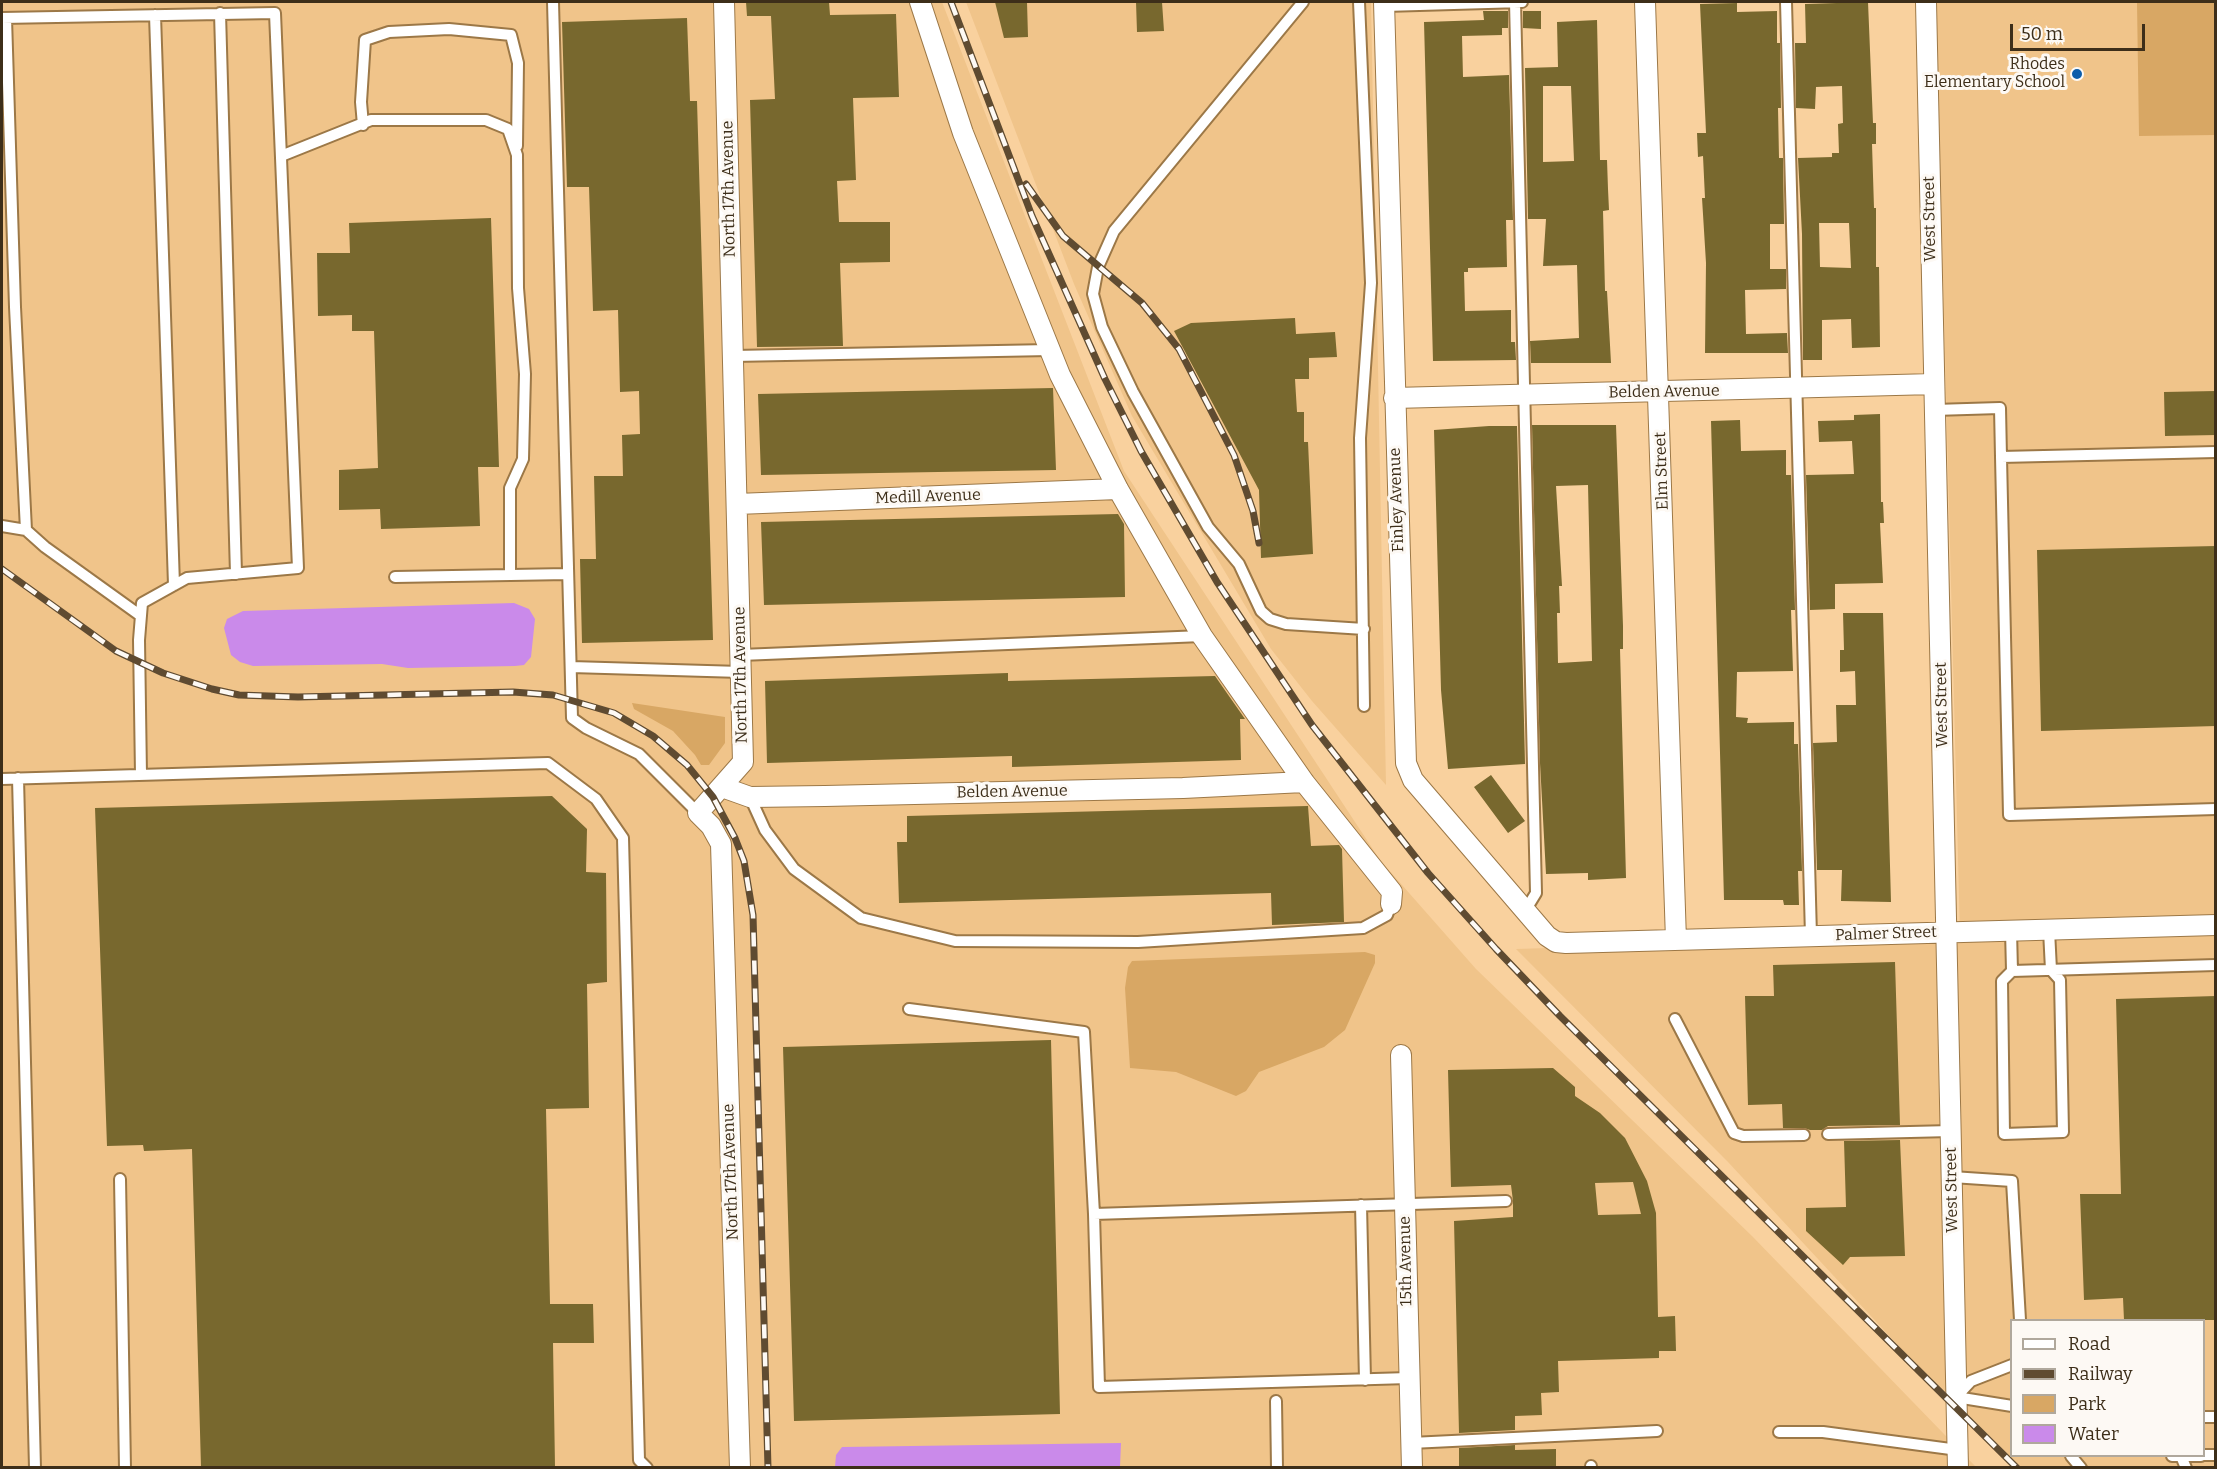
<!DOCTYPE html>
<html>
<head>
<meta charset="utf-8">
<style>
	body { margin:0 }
	#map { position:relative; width:2217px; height:1469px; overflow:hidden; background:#f9d19e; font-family:Bitter,serif }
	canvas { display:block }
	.frame { position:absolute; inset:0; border:3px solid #3d2e19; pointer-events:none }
	.legend { position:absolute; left:2010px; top:1319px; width:195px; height:138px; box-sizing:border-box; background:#fdf9f4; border:2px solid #b0a89c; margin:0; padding:8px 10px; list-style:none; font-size:18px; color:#3d2e19 }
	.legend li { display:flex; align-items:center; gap:12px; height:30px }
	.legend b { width:30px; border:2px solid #b0a89c }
	.scale { position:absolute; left:2010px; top:24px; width:135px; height:27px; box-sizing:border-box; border:3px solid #3d2e19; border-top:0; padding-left:8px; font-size:18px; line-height:21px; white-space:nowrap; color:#3d2e19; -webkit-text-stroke:4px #fdf9f4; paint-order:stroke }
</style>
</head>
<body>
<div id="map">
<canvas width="2217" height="1469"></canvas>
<div class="frame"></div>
<ul class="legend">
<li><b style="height:8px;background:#fff"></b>Road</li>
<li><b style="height:8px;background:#5f4b31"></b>Railway</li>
<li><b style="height:16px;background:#d8a764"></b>Park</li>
<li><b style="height:16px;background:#ca8aea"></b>Water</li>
</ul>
<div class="scale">50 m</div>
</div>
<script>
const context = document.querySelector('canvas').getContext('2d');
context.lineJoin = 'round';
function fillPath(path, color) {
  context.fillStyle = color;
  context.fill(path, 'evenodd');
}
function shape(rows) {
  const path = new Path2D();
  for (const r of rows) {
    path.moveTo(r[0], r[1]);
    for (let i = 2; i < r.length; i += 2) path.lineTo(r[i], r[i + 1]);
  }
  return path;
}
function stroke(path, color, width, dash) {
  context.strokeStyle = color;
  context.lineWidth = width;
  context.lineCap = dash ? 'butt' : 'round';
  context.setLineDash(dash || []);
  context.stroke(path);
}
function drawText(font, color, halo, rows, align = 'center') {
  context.font = font + ' Bitter,serif';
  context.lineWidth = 6;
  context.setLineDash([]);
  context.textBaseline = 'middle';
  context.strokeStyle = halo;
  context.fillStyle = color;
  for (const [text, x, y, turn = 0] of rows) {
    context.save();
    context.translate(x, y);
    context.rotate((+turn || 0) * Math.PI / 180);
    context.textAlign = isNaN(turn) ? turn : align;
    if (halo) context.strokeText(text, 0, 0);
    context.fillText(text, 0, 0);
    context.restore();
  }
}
fillPath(shape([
	[2,2,942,2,1124,471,1380,860,1476,969,1752,1236,1976,1467,2,1468],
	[966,2,1371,2,1386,785,1312,701,1271,649,1132,416,1074,284],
	[1936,2,2215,2,2215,1467,2011,1467,1728,1162,1516,949,1960,935],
	[2012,1320,2204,1320,2204,1456,2012,1456]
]), '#f0c48a');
fillPath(shape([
	[2137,2,2215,2,2215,135,2139,136],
	[632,703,725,717,725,743,709,765,701,765,695,755,673,731,634,709],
	[1365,952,1375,955,1375,963,1345,1030,1324,1047,1259,1072,1246,1091,1236,1096,1176,1072,1130,1068,1125,988,1128,967,1132,961]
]), '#d8a764');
fillPath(shape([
	[514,603,529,609,535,619,531,657,524,665,515,666,408,668,382,664,253,666,240,662,231,655,224,628,227,619,243,611],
	[1121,1443,1120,1467,835,1467,836,1455,842,1447]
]), '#ca8aea');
fillPath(shape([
	[746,2,829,2,830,15,896,14,899,97,853,98,856,180,837,181,839,222,890,222,890,262,840,263,843,346,757,347,750,100,775,99,771,16,747,16],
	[995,2,1027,2,1028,37,1004,38],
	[1136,2,1162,2,1164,31,1137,32],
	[1868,2,1873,123,1876,123,1876,144,1872,144,1874,208,1876,208,1876,267,1879,267,1880,347,1852,348,1851,319,1822,320,1822,360,1803,360,1802,234,1798,158,1832,157,1832,153,1839,153,1838,124,1843,123,1842,86,1816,87,1815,109,1796,108,1795,43,1806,43,1805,4],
	[1819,223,1849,223,1851,268,1820,267],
	[1737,3,1737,12,1777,11,1777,43,1780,43,1781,108,1778,108,1779,158,1783,158,1784,224,1770,224,1770,269,1786,269,1786,289,1745,290,1746,334,1787,333,1788,353,1705,353,1706,263,1702,198,1705,198,1703,156,1698,157,1697,133,1706,133,1700,4],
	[1483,11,1508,11,1508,28,1502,28,1502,35,1462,36,1463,77,1509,75,1513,220,1506,220,1507,267,1468,268,1468,272,1464,272,1465,311,1511,310,1511,342,1515,342,1516,360,1433,361,1424,22,1484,20],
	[1523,11,1541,11,1541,29,1523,28],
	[687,18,690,101,697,101,713,640,582,643,580,559,596,559,594,476,623,476,622,435,640,434,639,391,620,392,618,310,593,311,589,187,567,187,562,22],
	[1597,20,1600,160,1607,160,1608,189,1609,210,1603,211,1605,291,1607,291,1611,363,1531,363,1530,341,1579,338,1577,265,1543,266,1546,219,1528,219,1525,68,1558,67,1557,22],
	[1543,86,1571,86,1574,161,1543,162],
	[491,218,499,467,478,467,480,526,381,529,380,509,339,510,339,470,378,468,374,331,352,331,352,315,318,316,317,253,350,253,349,223],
	[1295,318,1296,334,1335,332,1337,357,1309,358,1309,379,1295,379,1297,412,1304,412,1304,442,1308,442,1313,554,1261,558,1259,490,1174,331,1191,323],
	[1053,388,1056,470,761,475,758,394],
	[2216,391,2216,435,2165,436,2164,392],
	[1880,414,1881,502,1883,502,1884,523,1880,523,1883,583,1835,584,1835,609,1810,610,1806,475,1854,474,1852,441,1819,442,1818,421,1854,420,1854,415],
	[1740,420,1741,451,1786,450,1786,475,1791,475,1795,610,1791,610,1793,671,1737,672,1736,717,1748,718,1747,723,1794,722,1794,744,1798,744,1802,871,1798,871,1799,905,1784,905,1783,900,1724,900,1711,421],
	[1532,425,1616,425,1623,626,1623,649,1620,649,1626,878,1588,880,1588,873,1546,874,1540,763],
	[1588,485,1592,661,1558,663,1557,613,1560,613,1559,586,1562,586,1556,486],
	[1489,426,1517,426,1525,764,1448,769,1441,690,1434,430],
	[1118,514,1124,524,1125,597,764,605,761,522],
	[2216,546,2216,726,2041,731,2037,550],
	[1843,613,1883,613,1891,902,1841,901,1842,870,1817,870,1813,743,1837,742,1836,705,1856,705,1855,671,1840,672,1840,650,1844,650],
	[1008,673,1008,681,1215,676,1245,719,1240,719,1241,760,1012,767,1012,756,767,763,765,681],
	[1491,775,1525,821,1508,833,1474,787],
	[552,796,587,829,586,872,606,873,607,982,587,984,589,1108,546,1109,550,1304,593,1304,594,1343,553,1343,555,1467,201,1467,192,1149,144,1151,143,1145,107,1146,95,808],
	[1308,806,1311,846,1339,845,1342,849,1344,922,1272,925,1271,893,899,903,897,842,907,842,907,816],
	[1895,962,1900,1125,1828,1126,1822,1130,1810,1130,1804,1128,1783,1128,1782,1104,1748,1105,1745,996,1774,996,1773,965],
	[2216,996,2216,1320,2124,1320,2123,1298,2084,1300,2080,1194,2121,1194,2116,999],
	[1051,1040,1060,1414,794,1421,783,1047],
	[1553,1068,1575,1087,1575,1096,1600,1113,1625,1138,1647,1181,1656,1213,1658,1317,1675,1316,1676,1351,1659,1351,1659,1358,1558,1361,1559,1392,1541,1393,1542,1415,1515,1416,1515,1430,1459,1433,1454,1221,1513,1217,1513,1201,1511,1185,1451,1187,1448,1070],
	[1633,1182,1641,1214,1598,1215,1595,1183],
	[1900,1140,1905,1256,1850,1257,1843,1265,1806,1231,1806,1208,1846,1207,1844,1141],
	[1515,1445,1515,1450,1556,1449,1556,1467,1459,1467,1459,1448]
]), '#78682e');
const service = shape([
	[553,2,572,718,586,728,639,754,698,813],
	[1303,2,1114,231,1098,267,1093,294,1102,327,1133,392,1208,527,1239,564,1261,611,1270,619,1286,624,1364,629],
	[1359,2,1371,283,1360,438,1364,706],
	[1515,2,1536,893,1525,911],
	[1786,2,1811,936],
	[1385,6,1522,2],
	[220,13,236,574],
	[155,15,174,585],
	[2,18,275,13,298,568,187,578,142,603,139,640,141,775],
	[6,18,15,307,26,530,45,547,141,616],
	[363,125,361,102,365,40,389,32,449,29,511,35,518,63,517,146],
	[281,156,371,120,486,120,508,129,517,155,518,288,525,374,523,459,510,488,510,575],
	[733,356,1050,350],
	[1934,410,2000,408,2001,457,2216,452],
	[2001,457,2009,815,2216,809],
	[2,526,26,530],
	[395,577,568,574],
	[741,655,1202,636],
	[571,667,741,672],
	[18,778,35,1468],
	[2,779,548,763,596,799,623,838,639,1460,647,1468],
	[750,797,765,830,794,869,861,918,955,941,1138,942,1363,928,1387,915,1391,904],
	[2011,930,2012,971,2002,981,2004,1134,2063,1132,2060,980,2051,970,2049,930],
	[2012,971,2216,965],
	[909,1009,1084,1032,1094,1214,1506,1201],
	[1675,1019,1734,1133,1743,1136,1804,1135],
	[1828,1134,1951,1131],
	[1952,1177,2012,1181,2020,1320],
	[120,1179,125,1468],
	[1361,1205,1365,1380],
	[1094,1214,1099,1387,1409,1378],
	[1956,1397,1971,1381,2012,1365],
	[1956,1397,2012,1406],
	[1276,1401,1277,1468],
	[2204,1417,2216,1417],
	[1779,1432,1823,1432,1958,1450],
	[1411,1443,1657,1431],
	[2204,1455,2216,1455],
	[2071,1456,2081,1468],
	[2172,1456,2201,1456],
	[2181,1456,2186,1468],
	[1591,1466,1591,1468]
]);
const minor = shape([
	[724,2,743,762,698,813,711,826,721,844,740,1468],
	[920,2,963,133,1060,375,1118,489,1202,636,1304,782,1392,892,1391,904],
	[1384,2,1406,763,1413,780,1547,936,1556,942,1566,943,2216,925],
	[1645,2,1676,940],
	[1926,2,1958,1468],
	[1394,398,1934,384],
	[737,504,1118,489],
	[722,787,750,797,825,796,1183,788,1304,782],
	[1401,1055,1412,1468]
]);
stroke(service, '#9c7847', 14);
stroke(minor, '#9c7847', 22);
stroke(service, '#fff', 10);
stroke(minor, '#fff', 20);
const rail = shape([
	[951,2,1032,216,1105,379,1141,451,1217,582,1312,725,1428,873,1496,949,1560,1016,2017,1468],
	[1026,184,1063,236,1142,303,1179,349,1234,455,1253,511,1259,543],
	[2,569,116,651,163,673,212,689,239,695,298,697,513,692,553,695,614,713,653,736,687,765,713,797,735,838,744,861,753,915,768,1468]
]);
stroke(rail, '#5f4b31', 7);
stroke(rail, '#fdf9f4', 4.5, [14]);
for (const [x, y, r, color] of [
	[2077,74,6,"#0c5dab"]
]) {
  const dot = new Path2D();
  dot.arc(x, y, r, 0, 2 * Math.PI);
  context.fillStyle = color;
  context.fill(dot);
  stroke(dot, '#fdf9f4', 2);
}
drawText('16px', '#3d2e19', '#fdf9f4', [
	["Rhodes",2065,65],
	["Elementary School",2065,83]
], 'right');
drawText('16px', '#3d2e19', '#fdf9f4', [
	["North 17th Avenue",729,189,-91],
	["West Street",1930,219,-91],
	["Belden Avenue",1664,392,-1],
	["Elm Street",1662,471,-92],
	["Medill Avenue",928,497,-2],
	["Finley Avenue",1397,500,-92],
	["North 17th Avenue",741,675,-91],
	["West Street",1942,705,-91],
	["Belden Avenue",1012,792,-1],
	["Palmer Street",1886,934,-2],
	["North 17th Avenue",731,1172,-92],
	["West Street",1952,1190,-91],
	["15th Avenue",1406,1261,-91]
]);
</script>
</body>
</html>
